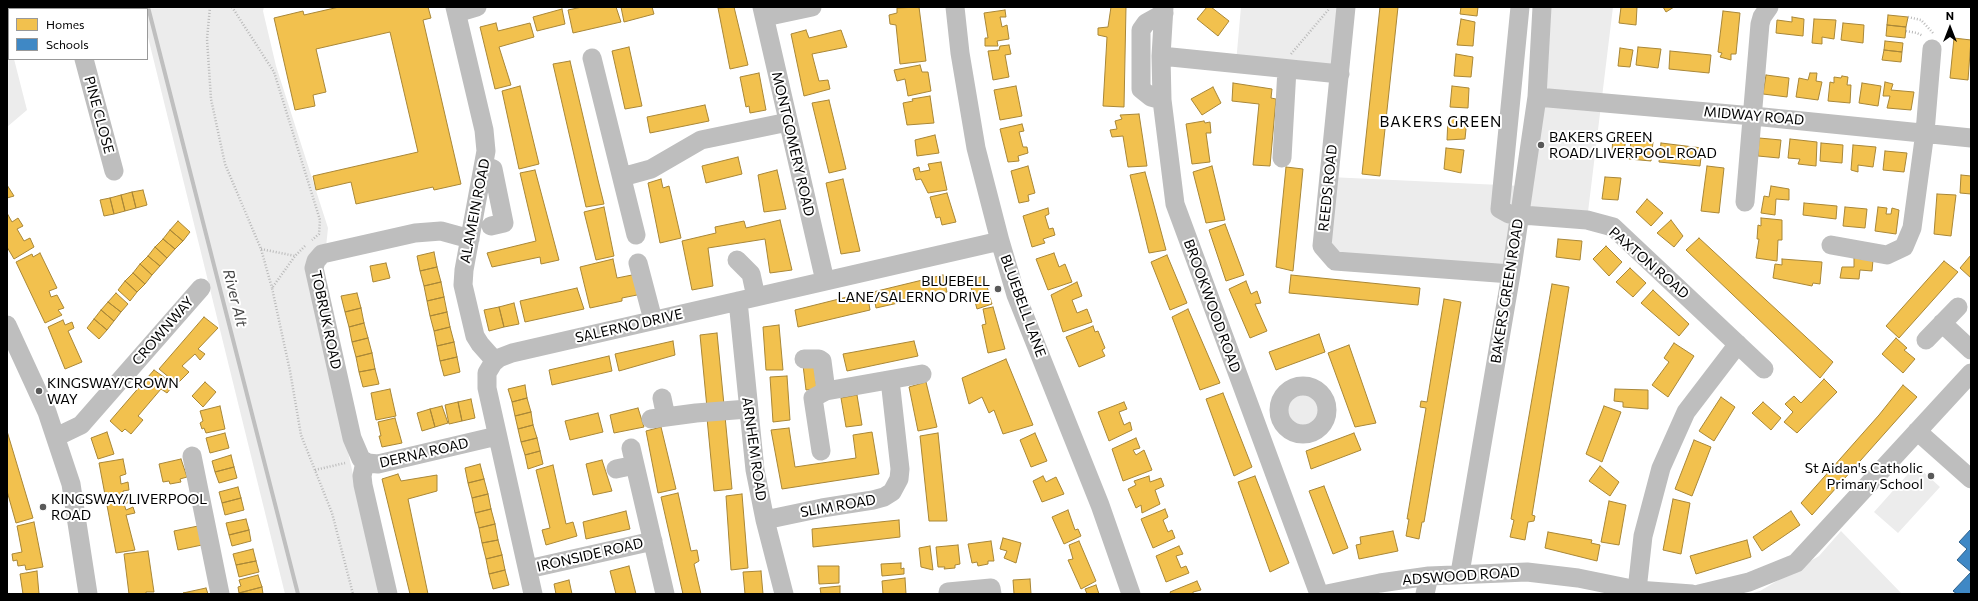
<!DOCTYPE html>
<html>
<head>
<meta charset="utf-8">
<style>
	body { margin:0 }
	#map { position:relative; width:1978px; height:601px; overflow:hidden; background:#fff; font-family:Commissioner,sans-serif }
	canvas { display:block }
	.frame { position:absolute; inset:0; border:8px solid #000; pointer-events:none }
	.legend { position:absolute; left:8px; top:8px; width:140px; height:52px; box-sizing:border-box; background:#fff; border:1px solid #999; margin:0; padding:5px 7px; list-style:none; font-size:12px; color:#000 }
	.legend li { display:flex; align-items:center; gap:8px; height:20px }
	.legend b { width:20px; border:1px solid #999 }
	.north { position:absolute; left:1930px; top:8px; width:40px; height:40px; -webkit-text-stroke:3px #fff; paint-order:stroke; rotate:0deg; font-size:11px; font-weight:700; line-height:16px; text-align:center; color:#000 }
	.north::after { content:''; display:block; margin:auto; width:14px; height:18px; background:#000; clip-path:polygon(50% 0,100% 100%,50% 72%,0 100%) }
</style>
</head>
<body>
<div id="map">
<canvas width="1978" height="601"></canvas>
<div class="frame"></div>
<ul class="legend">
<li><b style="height:11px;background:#f2c14e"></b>Homes</li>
<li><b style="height:11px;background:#3f88c5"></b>Schools</li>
</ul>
<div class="north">N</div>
</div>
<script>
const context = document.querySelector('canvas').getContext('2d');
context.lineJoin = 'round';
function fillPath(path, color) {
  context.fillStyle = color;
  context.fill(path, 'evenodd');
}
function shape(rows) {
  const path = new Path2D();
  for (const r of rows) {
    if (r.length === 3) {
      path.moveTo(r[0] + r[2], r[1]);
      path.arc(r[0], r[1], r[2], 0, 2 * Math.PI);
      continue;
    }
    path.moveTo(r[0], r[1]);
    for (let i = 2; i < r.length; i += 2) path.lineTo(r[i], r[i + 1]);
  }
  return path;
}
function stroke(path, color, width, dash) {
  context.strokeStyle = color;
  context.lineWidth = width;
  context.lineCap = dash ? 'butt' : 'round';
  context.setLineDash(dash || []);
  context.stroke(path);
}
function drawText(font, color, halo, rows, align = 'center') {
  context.font = font + ' Commissioner,sans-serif';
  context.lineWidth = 4;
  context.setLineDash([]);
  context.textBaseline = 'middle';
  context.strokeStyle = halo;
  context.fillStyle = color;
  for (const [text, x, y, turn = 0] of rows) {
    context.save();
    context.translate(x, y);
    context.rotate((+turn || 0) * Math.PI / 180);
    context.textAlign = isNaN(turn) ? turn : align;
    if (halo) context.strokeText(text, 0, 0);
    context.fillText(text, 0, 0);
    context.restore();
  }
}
fillPath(shape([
	[141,7,264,7,263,11,276,66,328,228,326,247,307,270,380,594,285,594,147,33,147,9,141,9],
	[1241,7,1346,7,1340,74,1236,63],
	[1540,7,1613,7,1587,220,1520,215,1511,274,1335,261,1322,246,1329,177,1522,186],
	[7,33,9,40,9,59,14,59,27,110,7,127],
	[1303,410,18],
	[1916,465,1940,487,1898,533,1874,512],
	[1841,531,1902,594,1749,594,1760,591,1819,556]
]), '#ececec');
const homes = shape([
	[339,7,428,7,431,18,423,20,461,184,434,190,433,187,356,204,351,182,316,190,313,176,418,152,390,32,316,49,326,92,313,95,315,106,295,110,274,18,303,11,304,15,339,7],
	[582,7,616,7,621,22,573,33,568,10,582,7],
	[621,7,652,7,654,14,624,22,621,7],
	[734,7,748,65,730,69,718,8,734,7],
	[919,7,926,61,900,64,896,25,890,24,889,15,897,13,897,8,919,7],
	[1111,7,1126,7,1124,107,1103,106,1107,37,1098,35,1098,28,1108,27,1111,7],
	[1207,7,1211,7,1229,21,1218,36,1197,19,1207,7],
	[1380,7,1398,7,1380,176,1362,174,1380,7],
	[1461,7,1478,7,1477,16,1460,14,1461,7],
	[1621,7,1637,7,1636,25,1619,23,1621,7],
	[1663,7,1674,7,1666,12,1663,7],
	[562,9,565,24,537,31,533,17,562,9],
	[1005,10,1006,17,1000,17,1002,27,1007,25,1009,39,997,41,998,46,985,46,985,38,988,38,984,13,1005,10],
	[1723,11,1740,13,1736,54,1731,54,1731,60,1720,57,1722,53,1718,52,1723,11],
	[1888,15,1908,17,1906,27,1887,25,1888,15],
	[1792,17,1804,19,1803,36,1776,33,1777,20,1792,22,1792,17],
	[1461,19,1475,22,1473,46,1457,45,1461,19],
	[1814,19,1836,20,1834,39,1822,37,1822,44,1812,43,1814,19],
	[496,23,498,31,530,23,534,37,499,47,511,85,495,89,480,27,496,23],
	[1843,23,1864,25,1863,43,1841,40,1843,23],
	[1887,25,1906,27,1905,38,1886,36,1887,25],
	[806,30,809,38,841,30,847,47,812,54,819,81,828,80,830,89,804,96,791,34,806,30],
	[1954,38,1971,40,1968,80,1950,78,1954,38],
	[1885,41,1903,43,1902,52,1884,50,1885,41],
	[1009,45,1011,54,1005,55,1009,77,993,80,988,51,999,50,1000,46,1009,45],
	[629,47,642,106,625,109,612,51,629,47],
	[1638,47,1661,49,1658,68,1636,65,1638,47],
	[1620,48,1633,50,1630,67,1618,66,1620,48],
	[1884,50,1902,52,1901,62,1882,60,1884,50],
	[1670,51,1711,55,1709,73,1669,69,1670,51],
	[1456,54,1473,57,1471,77,1454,76,1456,54],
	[570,61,598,180,604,204,586,207,553,64,570,61],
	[920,65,922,72,928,72,931,91,908,96,905,79,897,81,894,70,920,65],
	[759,73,766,110,750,113,749,106,746,107,740,77,759,73],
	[1810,73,1817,73,1816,81,1822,82,1818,100,1796,97,1799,78,1808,80,1810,73],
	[1766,75,1789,78,1787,97,1763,94,1766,75],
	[1842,76,1848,77,1847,85,1851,85,1850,103,1828,101,1830,82,1834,83,1834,77,1841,78,1842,76],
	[1885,82,1893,84,1891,90,1914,92,1911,110,1887,108,1890,96,1883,96,1885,82],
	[1233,83,1272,89,1271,98,1276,99,1270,166,1253,165,1259,104,1232,101,1233,83],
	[1862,83,1881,86,1878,106,1859,103,1862,83],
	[520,86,539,164,519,169,502,91,520,86],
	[1016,86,1022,116,1000,120,994,90,1016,86],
	[1452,86,1469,88,1468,108,1450,107,1452,86],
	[1213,87,1221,103,1202,115,1191,99,1213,87],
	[930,96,934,123,907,125,903,103,913,101,912,99,930,96],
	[829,100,846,169,829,173,812,103,829,100],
	[705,105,709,121,650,133,647,117,705,105],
	[1139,114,1147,166,1128,167,1123,136,1112,137,1110,130,1117,129,1115,121,1122,119,1120,115,1139,114],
	[1448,118,1467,119,1465,139,1447,140,1448,118],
	[1204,121,1205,123,1210,122,1211,133,1206,133,1210,162,1192,164,1186,124,1204,121],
	[1022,124,1024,131,1019,132,1023,147,1027,147,1028,153,1018,156,1019,161,1008,162,1000,129,1022,124],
	[1613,134,1626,136,1624,154,1612,153,1613,134],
	[935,135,939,153,917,156,915,140,935,135],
	[1759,138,1781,140,1779,158,1758,156,1759,138],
	[1790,139,1817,142,1816,166,1798,164,1800,159,1788,158,1790,139],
	[1631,140,1653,142,1651,161,1629,159,1631,140],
	[1661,143,1702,148,1700,166,1659,162,1661,143],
	[1821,143,1843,145,1842,163,1820,161,1821,143],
	[1853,145,1876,147,1873,167,1858,165,1858,172,1851,170,1853,145],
	[1446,148,1464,150,1461,173,1444,169,1446,148],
	[1885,151,1907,153,1904,172,1883,170,1885,151],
	[738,157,742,174,706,183,702,166,738,157],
	[941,162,947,190,928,193,921,179,916,180,913,169,919,167,920,172,930,170,928,164,941,162],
	[1028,166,1035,193,1028,195,1029,201,1019,203,1011,171,1028,166],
	[1212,166,1225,220,1206,223,1193,172,1212,166],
	[1707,166,1724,168,1719,213,1701,211,1707,166],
	[1286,167,1303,169,1293,271,1276,267,1286,167],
	[535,170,559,260,541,264,540,257,492,267,487,253,536,241,520,173,535,170],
	[777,170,786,209,764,212,758,175,777,170],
	[1145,172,1166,250,1149,253,1130,175,1145,172],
	[1961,175,1971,176,1971,194,1960,193,1961,175],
	[1605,177,1621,178,1618,200,1602,199,1605,177],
	[661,179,663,188,669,186,681,238,660,243,648,183,661,179],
	[843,179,860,251,841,254,826,183,843,179],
	[7,185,14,196,7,198,7,185],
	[1771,186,1789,189,1789,200,1776,199,1775,215,1761,213,1764,196,1769,197,1771,186],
	[143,190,147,205,136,208,132,192,143,190],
	[132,192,136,208,125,211,121,195,132,192],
	[947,193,956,222,942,225,940,217,936,218,930,197,947,193],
	[1937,194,1956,195,1951,236,1934,234,1937,194],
	[121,195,125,211,114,214,110,198,121,195],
	[110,198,114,214,104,216,100,200,110,198],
	[1647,199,1663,213,1651,226,1636,212,1647,199],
	[1804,203,1837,206,1836,219,1803,215,1804,203],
	[604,207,614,256,596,260,584,212,604,207],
	[1845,207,1867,209,1865,228,1843,226,1845,207],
	[1878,207,1887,208,1886,214,1891,214,1892,208,1899,210,1896,234,1875,231,1878,207],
	[1048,208,1049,214,1045,216,1049,229,1053,228,1055,235,1043,239,1045,243,1032,247,1023,216,1048,208],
	[7,213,12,222,18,218,23,226,17,229,24,241,30,238,34,247,14,259,7,247,7,213],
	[1761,218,1782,220,1782,240,1778,240,1777,261,1756,258,1759,239,1757,239,1758,225,1761,226,1761,218],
	[780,220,792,270,770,273,765,239,708,248,713,286,692,290,682,241,716,233,715,227,744,221,746,228,780,220],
	[1671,220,1683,236,1674,247,1657,233,1671,220],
	[178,221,190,232,183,241,170,230,178,221],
	[1225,224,1244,275,1226,281,1209,230,1225,224],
	[170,230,183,241,175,249,163,239,170,230],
	[1699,238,1833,362,1820,378,1686,250,1699,238],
	[163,239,175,249,167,258,155,247,163,239],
	[1558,239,1582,241,1580,260,1556,257,1558,239],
	[1606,246,1622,262,1609,276,1593,259,1606,246],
	[155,247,167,258,160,266,148,256,155,247],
	[434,252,437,267,420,271,417,256,434,252],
	[40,253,57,288,49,291,51,297,57,295,64,308,58,310,62,315,45,323,16,262,32,254,33,257,40,253],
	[1054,253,1059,267,1065,264,1072,282,1048,290,1036,259,1054,253],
	[1167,255,1187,303,1170,310,1151,262,1167,255],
	[1971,255,1971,278,1960,268,1971,255],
	[148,256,160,266,152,275,140,264,148,256],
	[1854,258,1873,260,1872,271,1860,270,1859,279,1840,278,1842,267,1854,267,1854,258],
	[613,259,617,278,637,274,642,294,622,298,622,301,590,308,580,267,613,259],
	[1782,259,1822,262,1820,284,1813,283,1812,286,1773,278,1775,264,1782,265,1782,259],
	[1944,261,1958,272,1899,338,1886,326,1944,261],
	[386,263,390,278,373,282,370,266,386,263],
	[140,264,152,275,145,284,133,273,140,264],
	[437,267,441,282,424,286,420,271,437,267],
	[1630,268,1646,283,1633,297,1616,282,1630,268],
	[133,273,145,284,137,292,125,281,133,273],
	[943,275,947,292,876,308,873,292,943,275],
	[1291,275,1420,288,1418,305,1289,293,1291,275],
	[984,276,992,304,977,309,969,280,984,276],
	[125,281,137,292,130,301,118,290,125,281],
	[1246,281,1251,294,1257,291,1261,303,1255,304,1267,331,1250,338,1229,289,1246,281],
	[441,282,444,297,427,301,424,286,441,282],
	[1077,282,1082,296,1072,300,1077,313,1087,309,1092,322,1063,332,1051,295,1077,282],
	[1552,284,1569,287,1532,515,1535,516,1534,521,1528,522,1525,540,1510,537,1514,520,1511,519,1552,284],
	[577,288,584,309,525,322,520,301,577,288],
	[1653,290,1689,324,1679,336,1641,303,1653,290],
	[867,292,870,310,798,327,795,310,867,292],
	[116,293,128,304,121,312,108,302,116,293],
	[357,293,361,308,345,312,341,296,357,293],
	[444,297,447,312,430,316,427,301,444,297],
	[1444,299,1461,302,1424,522,1422,522,1419,539,1406,536,1409,519,1407,519,1426,408,1420,407,1421,401,1427,402,1444,299],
	[108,302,121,312,114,321,101,310,108,302],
	[514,303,519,324,504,327,499,307,514,303],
	[499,307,504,327,489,331,484,310,499,307],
	[993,307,1005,349,988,353,982,325,986,324,983,309,993,307],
	[361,308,364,323,349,327,345,312,361,308],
	[1188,309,1220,383,1200,390,1172,317,1188,309],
	[101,310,114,321,107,330,94,319,101,310],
	[447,312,450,327,434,331,430,316,447,312],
	[204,317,218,328,198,349,205,354,200,360,195,354,182,366,189,372,177,384,159,369,204,317],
	[94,319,107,330,99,339,87,328,94,319],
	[63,320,65,325,72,322,74,328,68,331,82,362,65,369,48,327,63,320],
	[364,323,368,338,352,342,349,327,364,323],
	[779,325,783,370,766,370,763,327,779,325],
	[1093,326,1095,332,1098,331,1105,348,1102,350,1105,356,1079,367,1066,337,1093,326],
	[450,327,454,342,437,346,434,331,450,327],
	[717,333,724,405,707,408,700,335,717,333],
	[1319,334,1325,352,1276,370,1269,352,1319,334],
	[368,338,372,353,356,357,352,342,368,338],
	[1896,338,1907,348,1904,350,1915,359,1903,373,1882,354,1896,338],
	[673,341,675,355,619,371,615,354,673,341],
	[914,341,918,356,847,371,843,354,914,341],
	[454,342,457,357,440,361,437,346,454,342],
	[1674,343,1694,356,1668,397,1652,385,1669,362,1664,358,1674,343],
	[1349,345,1376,423,1355,427,1328,353,1349,345],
	[372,353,375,369,359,372,356,357,372,353],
	[609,356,612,371,552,385,549,370,609,356],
	[457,357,460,372,444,376,440,361,457,357],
	[1006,359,1033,425,1003,434,994,410,989,413,982,397,969,404,962,378,1006,359],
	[814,363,817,389,806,390,803,365,814,363],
	[375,369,379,384,363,387,359,372,375,369],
	[154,370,168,380,165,383,171,388,167,393,161,389,138,416,143,420,131,434,125,429,122,432,110,421,154,370],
	[787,376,790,420,773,422,770,377,787,376],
	[1824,379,1837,392,1797,433,1784,422,1793,412,1785,404,1794,396,1801,403,1824,379],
	[205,382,216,392,203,407,192,396,205,382],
	[926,382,937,427,918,431,909,387,926,382],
	[525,385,527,398,512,402,508,389,525,385],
	[1903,385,1917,397,1812,515,1801,503,1879,415,1903,385],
	[390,389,396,416,376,420,371,393,390,389],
	[1615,389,1648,390,1648,409,1623,407,1623,402,1614,401,1615,389],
	[1223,393,1252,467,1234,476,1206,399,1223,393],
	[857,395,862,425,846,427,841,398,857,395],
	[1721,397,1735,407,1714,441,1699,431,1721,397],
	[527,398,531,412,515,416,512,402,527,398],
	[471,399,475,418,462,421,458,402,471,399],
	[458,402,462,421,449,424,445,405,458,402],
	[1124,402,1127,409,1119,412,1124,425,1130,422,1132,430,1109,441,1098,412,1124,402],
	[1763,402,1781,418,1771,430,1752,413,1763,402],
	[220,406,225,429,206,433,204,428,202,429,200,423,203,421,200,411,220,406],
	[442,406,448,423,435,427,430,409,442,406],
	[1604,406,1621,412,1602,462,1586,454,1604,406],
	[638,408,644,427,614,433,610,415,638,408],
	[430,409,435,427,422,431,417,413,430,409],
	[531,412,533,425,518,429,515,416,531,412],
	[598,413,603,432,570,440,565,421,598,413],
	[725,416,732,489,714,491,707,418,725,416],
	[395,418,402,443,382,447,379,436,381,436,378,422,395,418],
	[533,425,537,438,521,442,518,429,533,425],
	[661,427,676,489,658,493,646,431,661,427],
	[789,428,795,467,856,458,853,435,872,432,879,474,782,489,771,430,789,428],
	[7,431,33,518,16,523,7,491,7,431],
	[107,432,114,454,98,459,91,438,107,432],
	[225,433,229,448,210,453,206,438,225,433],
	[938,433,947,521,929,521,920,436,938,433],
	[1035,433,1047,461,1031,467,1020,440,1035,433],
	[1354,433,1361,450,1311,469,1306,451,1354,433],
	[537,438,540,451,525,455,521,442,537,438],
	[1136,438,1140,448,1133,450,1136,455,1144,450,1152,470,1123,481,1112,449,1136,438],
	[1694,440,1711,447,1692,496,1675,489,1694,440],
	[540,451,543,464,528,469,525,455,540,451],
	[231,455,234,467,215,472,212,461,231,455],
	[123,459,126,474,120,476,121,484,128,482,129,490,123,491,124,497,129,495,130,502,124,504,126,510,133,507,135,513,126,515,135,550,116,553,99,463,123,459],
	[181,459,187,477,180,479,181,482,170,484,169,481,163,482,159,464,181,459],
	[602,460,612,491,593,495,586,464,602,460],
	[480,464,484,479,468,483,465,468,480,464],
	[553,465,566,524,573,522,577,536,546,545,542,530,550,528,536,470,553,465],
	[1600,466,1619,482,1610,496,1589,481,1600,466],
	[234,467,237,478,219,483,215,472,234,467],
	[398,474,401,481,437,475,437,491,408,499,428,594,410,594,382,479,398,474],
	[1043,476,1046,482,1056,477,1064,494,1042,502,1033,481,1043,476],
	[1149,476,1150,482,1161,478,1164,486,1155,490,1160,504,1142,513,1141,505,1136,508,1128,489,1136,485,1134,481,1149,476],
	[1255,476,1289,563,1270,572,1238,482,1255,476],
	[484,479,488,494,472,498,468,483,484,479],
	[1324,486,1348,548,1333,554,1309,491,1324,486],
	[238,487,241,498,222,503,219,492,238,487],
	[678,493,691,551,697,550,699,561,694,564,701,594,683,594,661,497,678,493],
	[488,494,491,509,475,513,472,498,488,494],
	[742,494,748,568,731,570,726,496,742,494],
	[241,498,244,510,225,515,222,503,241,498],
	[1673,499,1690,503,1681,554,1663,550,1673,499],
	[1609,501,1626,505,1619,545,1601,542,1609,501],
	[491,509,495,524,479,528,475,513,491,509],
	[1165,509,1168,517,1163,520,1168,532,1172,530,1175,538,1153,548,1141,519,1165,509],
	[1068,510,1075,530,1078,529,1081,536,1064,544,1052,517,1068,510],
	[626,511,630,529,586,539,583,522,626,511],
	[1791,511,1800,525,1762,551,1753,537,1791,511],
	[246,519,249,530,229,535,226,523,246,519],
	[899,520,900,537,813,547,812,529,899,520],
	[34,522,43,567,26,570,25,565,18,566,17,560,13,561,12,554,22,552,17,526,34,522],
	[495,524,498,540,482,543,479,528,495,524],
	[198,526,202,545,178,550,174,531,198,526],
	[249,530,251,541,232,546,229,535,249,530],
	[1393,531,1398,551,1359,559,1356,545,1361,544,1360,537,1393,531],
	[1548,532,1592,540,1591,543,1600,545,1597,561,1545,548,1548,532],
	[1003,538,1021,543,1016,563,1004,558,1007,551,1000,549,1003,538],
	[498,540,502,555,486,559,482,543,498,540],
	[1747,540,1751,557,1696,574,1690,556,1747,540],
	[991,541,994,561,988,561,988,564,978,566,977,562,972,563,968,544,991,541],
	[1079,541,1096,581,1081,589,1068,560,1073,559,1069,545,1079,541],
	[958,545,960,564,955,565,955,568,944,569,945,567,938,567,936,547,958,545],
	[930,546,933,570,921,567,919,548,930,546],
	[1179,546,1183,554,1176,556,1181,568,1186,566,1189,573,1166,582,1156,556,1179,546],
	[253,549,256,561,236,565,233,554,253,549],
	[148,551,154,592,146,592,146,594,129,594,124,554,148,551],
	[502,555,505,570,489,574,486,559,502,555],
	[256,561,259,572,239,577,236,565,256,561],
	[901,563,901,569,904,568,904,574,882,576,881,564,901,563],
	[629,566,636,594,616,594,610,571,629,566],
	[818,566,839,566,839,583,819,584,818,566],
	[505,570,509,585,493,589,489,574,505,570],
	[37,571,39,594,23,594,20,574,37,571],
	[761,571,763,594,745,594,743,572,761,571],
	[258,575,262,587,239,593,238,587,241,586,239,580,258,575],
	[905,578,906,594,883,594,882,581,905,578],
	[1030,579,1031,594,1014,594,1013,580,1030,579],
	[569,580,572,594,556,594,554,584,569,580],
	[1197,581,1201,590,1193,592,1193,594,1171,594,1170,592,1197,581],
	[1096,585,1099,594,1087,594,1085,589,1096,585],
	[840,586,840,594,821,594,820,588,840,586],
	[262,587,263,594,239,593,262,587],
	[206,588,208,594,183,593,206,588]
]);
fillPath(homes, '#f2c14e');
stroke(homes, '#a98737', 1);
const schools = shape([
	[1971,529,1971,594,1957,594,1953,591,1971,572,1957,560,1967,549,1959,542,1971,529]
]);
fillPath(schools, '#3f88c5');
stroke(schools, '#2c5f8a', 1);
stroke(shape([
	[148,7,298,594]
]), '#bfbfbf', 4);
stroke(shape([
	[210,7,207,39,211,99,225,164,261,249,272,288],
	[232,7,274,72,320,220,319,234,312,240],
	[1908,17,1921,20,1933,33],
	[1906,31,1917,33,1923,36],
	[1291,54,1329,9],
	[305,246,295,256,272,288,290,371,301,435,332,513,353,594],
	[261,249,295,256],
	[315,470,345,463]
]), '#b9b9b9', 2.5, [1, 2]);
stroke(shape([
	[69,7,70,9],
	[455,7,484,130,486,151,464,270,463,285,475,336,480,344,495,361],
	[762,7,825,281],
	[955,7,960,53,976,148,1000,241,1016,295,1100,505,1131,594],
	[1164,7,1161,56,1162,100,1175,204,1319,594],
	[1346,7,1322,246,1335,261,1511,274],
	[1520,7,1500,209,1509,214,1587,220,1613,227,1764,369],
	[457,13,477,7],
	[765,17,812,7],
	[1161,56,1340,74],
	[592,58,636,235],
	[84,59,114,171],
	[1537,97,1753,116,1971,138],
	[1162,100,1151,97,1141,89,1141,30,1146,23,1164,13],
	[1282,158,1287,69],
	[485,166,493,169,504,223,491,226],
	[622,177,651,169,701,140,788,122],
	[1745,202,1760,24,1762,17,1769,7],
	[470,239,441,231,415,233,322,254,316,261,314,268,352,438,361,459,368,463,378,464,497,436],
	[1831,245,1887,255,1904,247,1912,228,1925,132,1932,49],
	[737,260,751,274,756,297],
	[638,263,653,320],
	[738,301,755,470,765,520,784,594],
	[1942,323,1971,350],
	[7,325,47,412,71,484,88,594],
	[1926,340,1958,307],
	[804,359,819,359,822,361,826,391,813,398,821,451],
	[1303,410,24],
	[826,391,922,374],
	[662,398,666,417],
	[651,419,696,413,748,409],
	[1917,431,1971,479],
	[56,437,81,425,201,288],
	[631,448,665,594],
	[192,456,220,594],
	[365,462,362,476,363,485,388,594],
	[616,469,635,465],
	[765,520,822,508,873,500,884,497,892,492,899,479,900,469,890,380],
	[528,569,653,541],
	[1460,573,1511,274,1537,97,1542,7],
	[1637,590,1643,536,1661,468,1686,412,1738,344],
	[533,594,487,388,487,373,493,363,499,358,512,353,1000,241],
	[948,594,948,592,991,588,992,594],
	[1327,594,1380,583,1429,576,1527,572,1578,578,1637,590,1692,594],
	[1425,594,1429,576],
	[1699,594,1749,582,1796,563,1971,373]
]), '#bebebe', 19);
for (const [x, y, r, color] of [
	[1541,145,4,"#595959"],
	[998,289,4,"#595959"],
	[39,391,4,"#595959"],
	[1931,476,4,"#595959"],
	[43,507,4,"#595959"]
]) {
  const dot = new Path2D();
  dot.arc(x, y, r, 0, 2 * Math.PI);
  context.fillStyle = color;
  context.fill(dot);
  stroke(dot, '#fff', 1.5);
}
drawText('14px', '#000', '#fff', [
	["PINE CLOSE",99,115,75],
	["MIDWAY ROAD",1754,116,5],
	["MONTGOMERY ROAD",793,144,77],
	["REEDS ROAD",1328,188,-84],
	["ALAMEIN ROAD",475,211,-79],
	["PAXTON ROAD",1649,263,41],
	["BAKERS GREEN ROAD",1507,291,-81],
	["BLUEBELL LANE",1023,306,70],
	["BROOKWOOD ROAD",1212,306,70],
	["TOBRUK ROAD",326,320,78],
	["SALERNO DRIVE",629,326,-13],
	["CROWNWAY",163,331,-49],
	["ARNHEM ROAD",754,449,82],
	["DERNA ROAD",424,453,-13],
	["SLIM ROAD",838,506,-10],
	["IRONSIDE ROAD",590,555,-13],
	["ADSWOOD ROAD",1461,576,-4]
]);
drawText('14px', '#000', '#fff', [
	["BAKERS GREEN",1549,137],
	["ROAD/LIVERPOOL ROAD",1549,153],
	["BLUEBELL",990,281,"right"],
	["LANE/SALERNO DRIVE",990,297,"right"],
	["KINGSWAY/CROWN",47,383],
	["WAY",47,399],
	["St Aidan's Catholic",1923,468,"right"],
	["Primary School",1923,484,"right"],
	["KINGSWAY/LIVERPOOL",51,499],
	["ROAD",51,515]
], 'left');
context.letterSpacing = '1px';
drawText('15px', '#000', '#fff', [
	["BAKERS GREEN",1441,122]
]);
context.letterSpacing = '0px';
drawText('italic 15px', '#444', '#fff', [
	["River Alt",235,298,76]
]);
</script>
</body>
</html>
